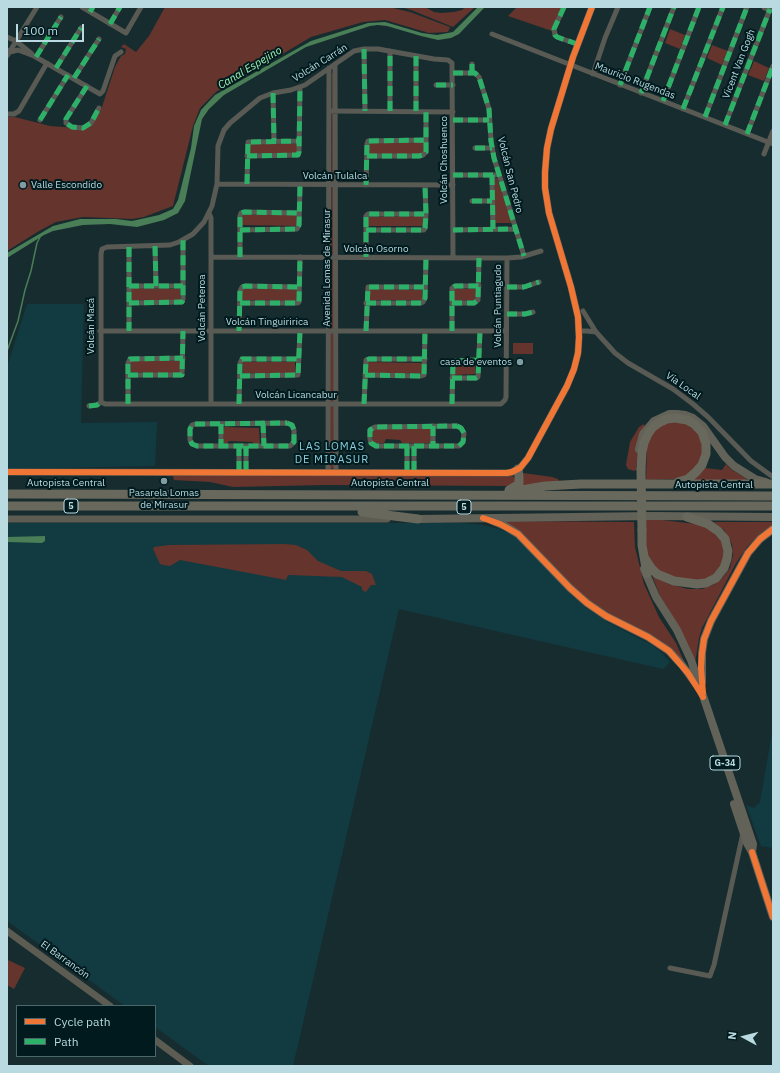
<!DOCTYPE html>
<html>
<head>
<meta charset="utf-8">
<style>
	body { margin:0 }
	#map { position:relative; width:780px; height:1073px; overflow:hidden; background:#172c2f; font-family:"IBM Plex Sans",sans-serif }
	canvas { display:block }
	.frame { position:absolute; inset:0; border:8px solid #b9dae0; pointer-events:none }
	.legend { position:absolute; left:16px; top:1005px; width:140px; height:52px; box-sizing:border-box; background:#001a1e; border:1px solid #4a676c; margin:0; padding:5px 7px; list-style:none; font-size:12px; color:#b9dae0 }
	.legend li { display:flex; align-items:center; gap:8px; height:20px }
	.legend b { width:20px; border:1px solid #4a676c }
	.north { position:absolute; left:724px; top:1017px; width:40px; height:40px; -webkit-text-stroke:3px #001a1e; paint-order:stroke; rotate:277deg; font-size:11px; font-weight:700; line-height:16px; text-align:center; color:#b9dae0 }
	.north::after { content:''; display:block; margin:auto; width:14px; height:18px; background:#b9dae0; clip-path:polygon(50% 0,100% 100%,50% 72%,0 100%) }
	.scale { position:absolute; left:16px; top:24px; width:68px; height:18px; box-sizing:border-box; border:2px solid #b9dae0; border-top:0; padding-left:5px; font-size:12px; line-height:14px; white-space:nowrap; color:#b9dae0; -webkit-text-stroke:3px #001a1e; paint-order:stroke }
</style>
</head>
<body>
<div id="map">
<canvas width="780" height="1073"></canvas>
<div class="frame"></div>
<ul class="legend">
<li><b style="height:5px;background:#f07635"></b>Cycle path</li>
<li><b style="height:5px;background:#2db169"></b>Path</li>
</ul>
<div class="north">N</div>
<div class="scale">100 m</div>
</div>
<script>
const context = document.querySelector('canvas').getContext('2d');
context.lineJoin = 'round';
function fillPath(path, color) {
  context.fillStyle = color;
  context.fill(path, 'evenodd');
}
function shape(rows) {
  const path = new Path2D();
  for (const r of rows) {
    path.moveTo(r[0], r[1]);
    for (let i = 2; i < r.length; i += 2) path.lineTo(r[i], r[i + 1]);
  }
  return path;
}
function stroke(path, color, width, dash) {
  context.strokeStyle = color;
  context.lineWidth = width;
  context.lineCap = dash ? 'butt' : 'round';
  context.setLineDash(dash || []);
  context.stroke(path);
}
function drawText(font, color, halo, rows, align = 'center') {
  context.font = font + ' "IBM Plex Sans",sans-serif';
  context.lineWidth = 4;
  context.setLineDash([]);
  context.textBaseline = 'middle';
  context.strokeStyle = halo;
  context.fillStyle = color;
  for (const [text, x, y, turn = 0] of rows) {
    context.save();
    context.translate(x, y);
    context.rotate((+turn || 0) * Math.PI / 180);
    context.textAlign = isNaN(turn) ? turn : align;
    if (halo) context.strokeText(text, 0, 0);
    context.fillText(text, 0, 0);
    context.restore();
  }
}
fillPath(shape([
	[27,304,84,304,81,423,157,422,155,466,7,469,7,367],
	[7,523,461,523,483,525,499,529,515,535,571,595,585,607,609,623,652,645,663,654,670,662,663,669,399,609,293,1066,209,1066,155,1027,155,1006,125,1006,7,921],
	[773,727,773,848,761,846,746,805,754,808,760,802]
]), '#113b41');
fillPath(shape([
	[165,7,389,7,410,12,450,27,448,32,429,33,385,20,363,22,311,37,227,87,217,91,200,108,193,126,173,206,144,217,132,219,83,217,56,222,39,231,7,251,7,117,15,117,50,126,77,128,83,128,95,120,101,110,115,67,121,56,125,54,126,49,121,47,124,44,136,52,149,36],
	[401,7,425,7,434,12,441,13,454,12,462,10,465,7,475,7,453,27,411,10],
	[517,7,562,7,552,31,508,16],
	[670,29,685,35,680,49,665,43],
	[712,45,728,51,722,65,707,58],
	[754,61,769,68,764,81,748,75],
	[332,73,333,73,334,468,330,469],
	[424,142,423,154,368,154,368,143],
	[249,144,297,144,297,153,249,154],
	[495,178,497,178,512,223,494,223],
	[243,215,298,215,298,226,242,225],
	[423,216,423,226,368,226,368,217],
	[131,288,180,289,180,300,130,300],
	[242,289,297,289,297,301,242,300],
	[369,289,422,290,422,300,369,300],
	[453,289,476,289,476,300,453,301],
	[513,343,533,343,533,354,513,354],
	[131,361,181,361,181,374,131,372],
	[243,362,295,362,295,373,243,373],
	[367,362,422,363,422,373,367,373],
	[455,362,475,362,475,374,455,375],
	[666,422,684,423,697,432,702,439,702,459,690,474,675,479,646,480,647,445,653,431],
	[644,424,645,427,639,442,636,470,634,471,628,469,626,465,630,442,639,427],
	[224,427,259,428,260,444,253,444,253,442,229,441,225,445,223,442],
	[375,429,430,429,432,431,432,442,430,443,402,443,400,440,386,439,384,443,375,443,373,441,373,431],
	[726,464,732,470,746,478,746,480,694,480,705,468,722,470],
	[523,473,552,477,558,479,559,482,519,487],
	[173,476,513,476,516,480,512,486,326,485,233,487,210,482,174,480],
	[646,520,662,520,696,524,710,529,723,543,724,553,723,565,716,573,707,579,696,581,671,576,656,569,650,562,645,549],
	[502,521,634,522,635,547,644,584,659,617,676,643,687,668,678,658,590,604],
	[713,522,773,522,773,526,762,532,747,547,736,563,702,628,699,638,695,663,681,631,660,596,652,575,669,584,688,589,702,589,713,585,723,577,730,568,733,555,732,544,724,530],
	[284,544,296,545,307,550,318,561,341,571,366,571,372,574,376,585,371,585,366,592,362,590,362,587,342,577,288,575,286,580,180,560,170,566,163,565,160,564,153,549,154,547,169,545],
	[8,960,25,968,14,989,7,985]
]), '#65342c');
fillPath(shape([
	[478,7,485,7,459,34,451,38,438,40,421,36,387,26,378,25,370,26,306,47,224,95,209,109,202,119,185,201,178,213,164,220,137,227,110,224,83,225,53,231,44,235,7,258,7,253,53,226,80,219,116,219,132,221,159,215,173,209,178,200,191,148,194,126,201,110,215,95,311,41,368,23,385,22,422,33,437,35,453,32],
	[45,536,45,541,42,543,7,542,7,537]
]), '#497e57');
stroke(shape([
	[7,351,18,321,25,290,31,271,37,243,41,235]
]), '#497e57', 1.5);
stroke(shape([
	[82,7,126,33,141,7],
	[564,7,554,29,555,35,557,37,577,44],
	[110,24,120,7],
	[492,34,773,144],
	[7,37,16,41,32,54],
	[364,49,365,111],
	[7,50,10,52,18,50,34,56,100,94,103,91,115,56,121,52],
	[7,56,37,7],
	[416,56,416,112],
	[36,57,61,17],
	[335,64,336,472],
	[56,68,81,28],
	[453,73,475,73,479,77,489,109,491,141,494,158,524,256],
	[472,73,472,64],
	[593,74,605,38,618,7],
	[74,78,99,39],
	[436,85,453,85],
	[620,85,650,7],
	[87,86,66,119,66,123,72,127,83,128,91,123,99,108],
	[273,93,274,141],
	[641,93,674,7],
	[663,101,699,7],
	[683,109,723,7],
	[332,111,453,112],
	[390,111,390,51],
	[7,114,14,114,19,111,47,63],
	[705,117,747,7],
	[40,120,68,75],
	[453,120,489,120],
	[725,125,770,9],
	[747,134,773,66],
	[475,148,492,148],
	[764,154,773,131],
	[247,156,298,155,299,152,300,87],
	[367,156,419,156,423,155,426,152,426,112],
	[453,175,495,175],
	[492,175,493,229],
	[217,184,453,185],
	[247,184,248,142,299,141],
	[366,185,367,144,368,141,425,140],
	[472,201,492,201],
	[209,213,211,218,211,404],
	[240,230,297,229,299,225,300,185],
	[366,230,424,230,425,228,426,214,425,185],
	[453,230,515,229],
	[155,246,156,286],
	[129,247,129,331],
	[211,257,507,258,521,257,541,251],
	[240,257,240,216,241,213,244,212,299,213],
	[366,257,366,216,368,214,426,214],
	[129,286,183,286],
	[507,287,524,287,539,282],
	[129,303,182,302,183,299,183,240],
	[240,303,298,303,299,302,300,257],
	[366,303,421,303,423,302,425,298,426,258],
	[452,303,474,303,478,300,479,258],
	[583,311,596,332,615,353,628,363,673,389,693,404,708,417,751,461,773,477],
	[507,314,525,314,533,312],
	[100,331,506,331],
	[239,331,240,291,242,287,245,286,299,287],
	[366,331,368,287,425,287],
	[452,331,452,288,455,286,479,286],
	[579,331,587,331,596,332],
	[128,375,182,375,183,331],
	[365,375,421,376,424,375,425,331],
	[240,376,298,375,300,331],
	[452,378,476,378,478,377,480,331],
	[101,402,101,254,102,249,107,247,170,245,179,242,193,234,204,222,212,206,217,184,218,146,224,130,230,123,260,98,273,93,291,90,305,85,354,51,364,49,378,49,434,59,448,60,452,63,453,258],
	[128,404,128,363,130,359,183,358],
	[239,404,240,363,242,359,299,359],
	[364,404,366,360,369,359,425,359],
	[452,404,453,361,479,360],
	[89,406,97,405,101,402,105,404,501,404,505,400,506,397,507,258],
	[263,423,264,446],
	[287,423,292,425,294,430,294,442,290,446,197,446,192,444,190,440,190,429,192,425,195,424,287,423],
	[221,424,221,446],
	[433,426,433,446],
	[457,426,461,428,464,433,463,442,459,446,376,446,371,443,370,439,370,430,375,427,457,426],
	[239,446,239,473],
	[246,446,246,473],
	[407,446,407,473],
	[414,446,414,473],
	[328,472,329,68],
	[670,968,710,976,714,965,743,833]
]), '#585a53', 5);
stroke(shape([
	[765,7,773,10],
	[7,472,507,473,512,472,520,468,528,458,567,386,574,369,578,353,579,337,578,317,571,287,549,213,545,188,545,172,547,148,551,129,573,57,592,7],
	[7,519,387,519],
	[7,931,110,1006],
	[155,1040,190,1066]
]), '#5c5c53', 7);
stroke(shape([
	[639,449,643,434,654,421,669,414,677,414,685,415,693,418,703,426,725,457,734,466,755,479,766,482],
	[418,519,653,516,773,517],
	[491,520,505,526,518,534,570,588,587,603,606,616,648,637,669,651,682,665,696,684],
	[644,569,656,597,677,630,691,660,753,844,752,852],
	[702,682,702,653,704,639,711,621,748,553,760,539,773,529],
	[734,804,747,843,752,852,773,917]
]), '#636258', 8);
stroke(shape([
	[641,469,642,452,644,443,648,434,653,427,660,422,667,419,675,418,687,420,694,424,702,432,706,444,706,454,702,465,696,472,688,479,678,482],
	[509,490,519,484,519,477,518,469],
	[516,491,545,486,581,484,773,484],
	[7,494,773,496],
	[7,506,773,506],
	[362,512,418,519],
	[642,530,642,545,647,574],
	[644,557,651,568,657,574,674,581,697,584,706,583,716,578,724,568,727,559,728,551,725,539,718,531,708,524,687,517]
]), '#69685c', 9);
stroke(shape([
	[641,469,642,530]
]), '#69685c', 9);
stroke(shape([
	[564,7,554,29,555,35,557,37,577,44],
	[90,12,93,7],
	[110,24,120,7],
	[364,49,365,111],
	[416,56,416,112],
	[36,57,61,17],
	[56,68,81,28],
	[453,73,475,73,479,77,489,109,491,141,494,158,524,256],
	[472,73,472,64],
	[74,78,99,39],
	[436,85,453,85],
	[620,85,650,7],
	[87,86,66,119,66,123,72,127,83,128,91,123,99,108],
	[273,93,274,141],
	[641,93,674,7],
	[663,101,699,7],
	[683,109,723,7],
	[390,111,390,51],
	[705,117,747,7],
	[40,120,68,75],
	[453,120,489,120],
	[725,125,770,9],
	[747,134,773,66],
	[475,148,492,148],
	[247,156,298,155,299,152,300,87],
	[367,156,419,156,423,155,426,152,426,112],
	[453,175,496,175],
	[492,175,493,229],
	[247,184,248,142,299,141],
	[366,185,367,144,368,141,425,140],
	[472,201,492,201],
	[240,230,297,229,299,225,300,185],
	[366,230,424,230,425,228,426,214,425,185],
	[453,230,515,229],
	[155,246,156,286],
	[129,247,129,331],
	[240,257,240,216,241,213,244,212,299,213],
	[366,257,366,216,368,214,426,214],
	[129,286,183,286],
	[507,287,524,287,539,282],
	[129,303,182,302,183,299,183,240],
	[240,303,298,303,299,302,300,257],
	[366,303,421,303,423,302,425,298,426,258],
	[452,303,474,303,478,300,479,258],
	[507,314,525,314,533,312],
	[239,331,240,291,242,287,245,286,299,287],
	[366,331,368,287,425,287],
	[452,331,452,288,455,286,479,286],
	[128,375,182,375,183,331],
	[365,375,421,376,424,375,425,331],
	[240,376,298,375,300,331],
	[452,378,476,378,478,377,480,331],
	[128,404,128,363,130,359,183,358],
	[239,404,240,363,242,359,299,359],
	[364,404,366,360,369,359,425,359],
	[452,404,453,361,479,360],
	[89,406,97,405,101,402],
	[263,423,264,446],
	[287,423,292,425,294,430,294,442,290,446,197,446,192,444,190,440,190,429,192,425,195,424,287,423],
	[221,424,221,446],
	[433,426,433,446],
	[457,426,461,428,464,433,463,442,459,446,376,446,371,443,370,439,370,430,375,427,457,426],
	[239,446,239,473],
	[246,446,246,473],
	[407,446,407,473],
	[414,446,414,473]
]), '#2db169', 5, [10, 5]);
stroke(shape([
	[7,472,507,473,512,472,520,468,528,458,567,386,574,369,578,353,579,337,578,317,571,287,549,213,545,188,545,172,547,148,551,129,573,57,592,7],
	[483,518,500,524,518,534,570,588,587,603,606,616,648,637,669,651,688,673,703,697],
	[703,693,701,668,702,653,704,639,711,621,748,553,760,539,773,529],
	[752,852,773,917]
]), '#f07635', 6);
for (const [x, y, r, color] of [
	[23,185,4,"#809da2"],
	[520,362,4,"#809da2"],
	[164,481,4,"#809da2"]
]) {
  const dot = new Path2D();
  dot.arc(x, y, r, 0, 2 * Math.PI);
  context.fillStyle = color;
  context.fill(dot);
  stroke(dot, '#001a1e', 1.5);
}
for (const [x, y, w] of [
	[71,506,14],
	[464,507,14],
	[725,763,30]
]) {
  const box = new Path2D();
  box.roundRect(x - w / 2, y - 7, w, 14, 3);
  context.fillStyle = '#001a1e';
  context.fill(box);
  stroke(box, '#b9dae0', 1);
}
drawText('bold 9px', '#b9dae0', null, [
	["5",71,506],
	["5",464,507],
	["G-34",725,763]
]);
drawText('10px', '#b9dae0', '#001a1e', [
	["Volcán Carrán",320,63,-32],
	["Vicent Van Gogh",739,64,-69],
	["Mauricio Rugendas",635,81,21],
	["Volcán Choshuenco",444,160,-90],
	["Volcán San Pedro",510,175,76],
	["Volcán Tulalca",335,176],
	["Volcán Osorno",376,249],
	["Avenida Lomas de Mirasur",327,268,-90],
	["Volcán Puntiagudo",498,306,-90],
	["Volcán Peteroa",202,308,-90],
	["Volcán Tinguiririca",267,322],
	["Volcán Macá",91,326,-90],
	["Vía Local",683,386,35],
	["Volcán Licancabur",296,395],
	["Autopista Central",66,483],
	["Autopista Central",390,483],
	["Autopista Central",714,485],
	["El Barrancón",65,960,36]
]);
drawText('10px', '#b9dae0', '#001a1e', [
	["Valle Escondido",31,185],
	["casa de eventos",512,362,"right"],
	["Pasarela Lomas",164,493,"center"],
	["de Mirasur",164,505,"center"]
], 'left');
drawText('italic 11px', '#a2f3b3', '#001a1e', [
	["Canal Espejino",250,68,-31]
]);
context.letterSpacing = '1px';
drawText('11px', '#88cdda', '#001a1e', [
	["LAS LOMAS",332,447],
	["DE MIRASUR",332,460]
]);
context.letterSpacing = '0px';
</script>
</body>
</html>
